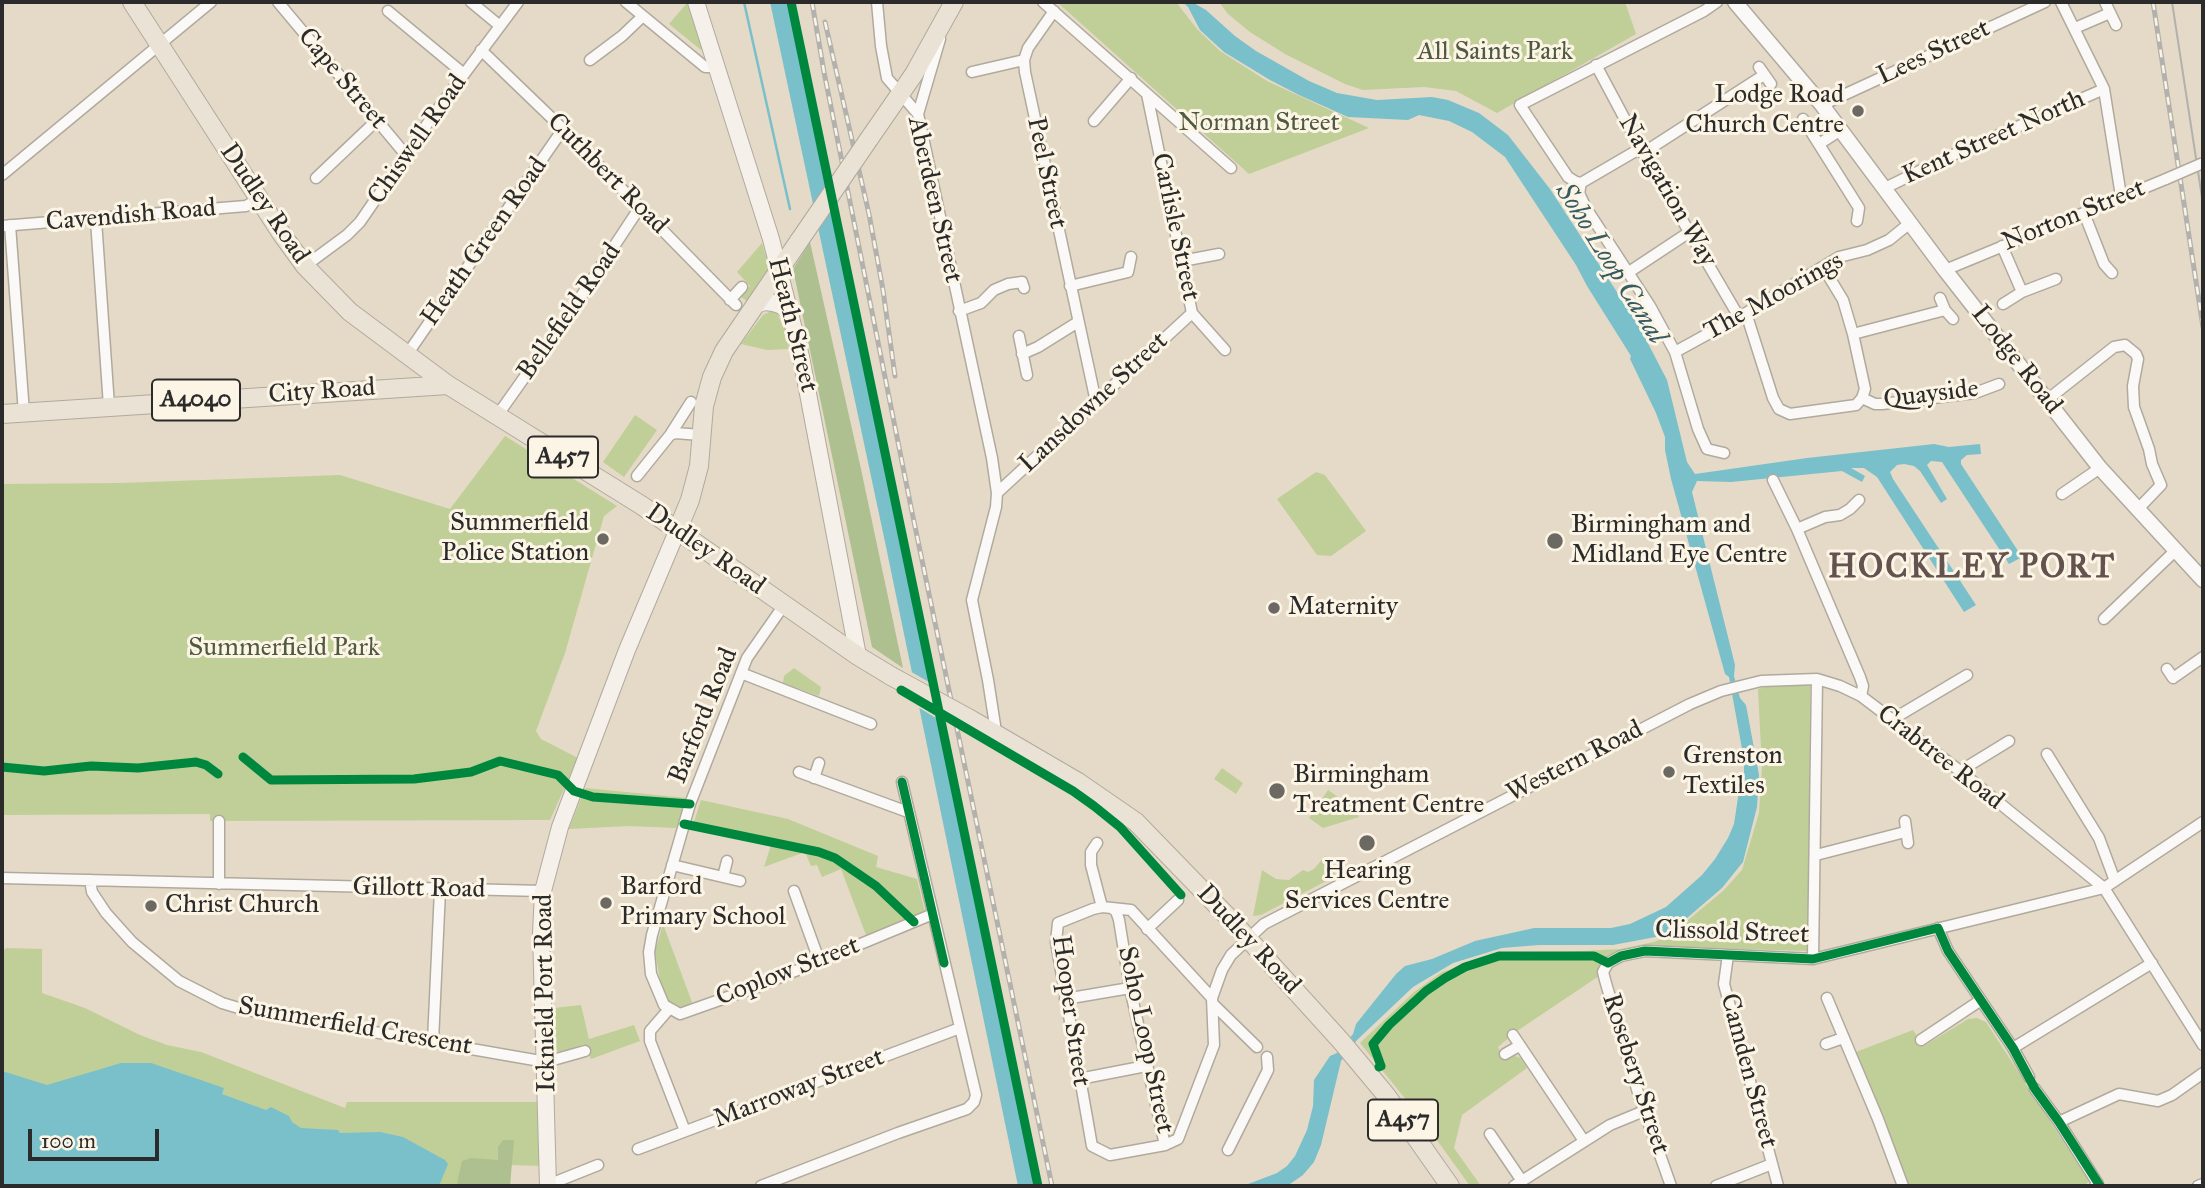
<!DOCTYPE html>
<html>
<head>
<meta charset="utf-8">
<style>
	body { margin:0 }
	#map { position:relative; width:2205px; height:1188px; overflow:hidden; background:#e4dac7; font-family:"IM FELL Great Primer",serif }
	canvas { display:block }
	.frame { position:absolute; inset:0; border:4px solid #2b2b2b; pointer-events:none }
	.scale { position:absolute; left:28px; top:1129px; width:131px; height:32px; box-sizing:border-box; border:4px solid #2b2b2b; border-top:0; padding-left:9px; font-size:21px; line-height:24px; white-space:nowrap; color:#2b2b2b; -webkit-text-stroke:5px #fcf5e5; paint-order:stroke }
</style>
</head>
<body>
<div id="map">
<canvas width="2205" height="1188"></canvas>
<div class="frame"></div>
<div class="scale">100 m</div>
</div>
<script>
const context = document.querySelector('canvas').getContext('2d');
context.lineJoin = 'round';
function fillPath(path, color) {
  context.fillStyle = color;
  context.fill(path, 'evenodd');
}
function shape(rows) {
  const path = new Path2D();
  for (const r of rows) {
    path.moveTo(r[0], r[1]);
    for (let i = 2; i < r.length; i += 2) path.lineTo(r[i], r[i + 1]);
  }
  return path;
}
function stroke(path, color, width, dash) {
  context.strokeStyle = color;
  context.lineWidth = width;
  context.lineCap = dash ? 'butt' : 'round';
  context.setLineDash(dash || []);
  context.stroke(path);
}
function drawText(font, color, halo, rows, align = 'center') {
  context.font = font + ' "IM FELL Great Primer",serif';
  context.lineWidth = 6;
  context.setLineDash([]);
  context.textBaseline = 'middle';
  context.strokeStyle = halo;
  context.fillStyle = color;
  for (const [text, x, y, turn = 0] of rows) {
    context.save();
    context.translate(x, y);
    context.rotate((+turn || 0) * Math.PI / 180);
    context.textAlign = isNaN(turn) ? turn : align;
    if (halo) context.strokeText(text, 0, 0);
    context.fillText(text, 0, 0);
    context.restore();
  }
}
fillPath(shape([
	[1057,2,1176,2,1197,29,1220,51,1267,81,1369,128,1249,174],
	[1219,2,1625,2,1636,34,1497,113,1456,91,1424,87,1363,90,1345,84,1285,54,1250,32,1228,14],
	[687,3,704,47,701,50,669,24],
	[762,243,770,271,748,302,740,296,750,286,737,272],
	[771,311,777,313,786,333,789,349,767,350,741,344,763,315],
	[635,415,657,430,624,477,603,462],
	[505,436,617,506,604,516,565,653,536,731,541,739,578,758,550,820,210,821,210,814,2,815,2,484,121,483,340,475,450,509],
	[1316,472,1325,475,1366,531,1331,556,1317,555,1277,499],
	[794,668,821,687,819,696,783,683,784,676],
	[1781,683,1810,683,1809,951,1637,946,1609,955,1599,976,1517,1031,1498,1047,1505,1060,1515,1056,1521,1058,1527,1068,1462,1115,1454,1148,1481,1186,1470,1186,1421,1118,1360,1043,1414,992,1442,972,1493,956,1620,949,1654,942,1670,935,1723,891,1742,870,1759,813,1762,768,1758,689],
	[1222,768,1243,783,1236,794,1214,779],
	[585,788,687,798,676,828,628,826,569,829],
	[1328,790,1352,807,1359,817,1323,828,1309,818],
	[701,800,788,819,878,856,876,867,917,879,925,912,866,935,841,869,822,877,817,865,811,866,805,852,764,867,771,845,692,828],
	[1325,856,1329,859,1336,876,1261,915,1253,916,1262,870,1276,879,1289,880,1303,870,1308,872,1314,869],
	[663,924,693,1005,684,1008,669,1001,661,985,655,952],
	[6,948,42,949,42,993,85,1008,140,1035,167,1045,201,1052,345,1108,347,1102,539,1102,541,1166,511,1165,510,1186,2,1186,2,952],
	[581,1005,589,1039,634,1025,640,1041,591,1059,584,1044,560,1053,555,1050,554,1008],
	[1977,1018,1986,1022,2089,1181,2084,1186,1907,1186,1856,1052,1913,1030,1924,1046,1968,1019]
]), '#c0cf97');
fillPath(shape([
	[810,242,861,469,903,668,872,647,793,269],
	[503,1140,514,1140,510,1186,462,1186,457,1183,462,1161,471,1158,498,1160,498,1147]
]), '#aec08f');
fillPath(shape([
	[770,2,787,2,1036,1186,1018,1186,885,542],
	[1183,2,1192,2,1206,10,1235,36,1256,51,1309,81,1337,93,1377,100,1432,97,1448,100,1479,113,1508,135,1550,189,1639,326,1667,380,1687,462,1695,474,1807,458,1934,444,1949,447,1980,444,1981,454,1967,455,1961,460,1961,464,2022,557,2009,564,1942,462,1931,461,1927,465,1947,499,1941,503,1920,471,1914,466,1904,464,1897,465,1890,472,1893,479,1976,605,1964,612,1877,477,1864,468,1851,468,1865,476,1862,482,1842,471,1731,482,1697,481,1692,492,1735,665,1734,676,1740,698,1746,705,1759,775,1757,807,1743,862,1722,888,1673,930,1661,936,1613,945,1539,945,1502,948,1453,963,1413,987,1357,1040,1341,1061,1321,1145,1314,1162,1303,1175,1287,1186,1243,1186,1277,1173,1287,1166,1295,1156,1307,1130,1313,1106,1314,1080,1330,1056,1337,1053,1353,1034,1356,1024,1396,974,1405,966,1432,959,1475,941,1534,928,1611,928,1630,924,1666,907,1702,875,1715,859,1728,838,1734,824,1739,791,1744,778,1744,760,1729,677,1725,674,1671,479,1665,450,1665,437,1656,413,1630,359,1631,356,1587,286,1576,265,1505,157,1472,132,1449,121,1419,115,1408,120,1348,117,1299,95,1270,80,1224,52,1200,30,1188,7],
	[121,1063,151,1063,224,1088,222,1094,266,1110,271,1107,289,1116,292,1122,301,1128,338,1130,340,1133,380,1132,403,1137,445,1160,448,1164,439,1186,2,1186,2,1071,47,1085]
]), '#7ac0ca');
fillPath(shape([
	[908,670,934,685,941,721,916,706]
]), '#e4dac7');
stroke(shape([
	[744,2,790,209]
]), '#7ac0ca', 2.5);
const minor = shape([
	[278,2,406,155],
	[471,2,500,26],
	[626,2,705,67,717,67],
	[877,2,881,46,887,78,918,114,992,458,997,493,996,507,972,600,988,680,995,725,993,732],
	[1043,2,1231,168],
	[2061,2,2104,89,2121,196],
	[2105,2,2116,25],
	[388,11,464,74],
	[1054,11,1028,48,1024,60,1025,72,1096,402],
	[2075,28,2110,13],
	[481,50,563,129,736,305],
	[590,60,622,36,643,16],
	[1596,65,1643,153,1739,317],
	[1759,67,1771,84],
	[972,72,1024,60],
	[1147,94,1192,313,1225,350],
	[1822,105,2045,2],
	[918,114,940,39],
	[1803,119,1859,208,1857,221],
	[1094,121,1131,78],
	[1819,144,1841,130],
	[1641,148,1581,183,1576,182,1568,177,1520,105,1704,11,1717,2],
	[1643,153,1764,75],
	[2,175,211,2],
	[316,178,376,121],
	[1581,183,1579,193,1586,208,1650,306,1675,352,1698,429,1707,449,1724,453],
	[1885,188,1946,158,2104,89],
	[2084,213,2104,264,2112,273],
	[96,220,109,406],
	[10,225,24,413],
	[2,226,246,206,258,199],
	[2002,246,2022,292],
	[1182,261,1219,254],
	[305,266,347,235,360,222,432,117,518,2],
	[1945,270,2166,179],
	[1629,272,1691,231],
	[1070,286,1128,272,1131,257],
	[1940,298,1945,310,1953,319],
	[730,300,742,287],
	[2003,304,2022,292,2056,279],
	[959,311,981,303,994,290,1008,284,1022,282,1024,288],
	[1746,313,1773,398,1779,409,1790,414,1856,405,1862,398,1865,389,1853,334,1843,300,1823,267],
	[1853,334,1945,310],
	[1019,336,1027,375],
	[1675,352,1746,313,1839,257,1867,250,1889,240,1910,223],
	[1022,354,1038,347,1078,322],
	[406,356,563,129],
	[1862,398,1875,404,1882,404,1975,393,1999,384],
	[2047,400,2114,347,2125,345,2136,354,2138,359,2133,386,2134,407,2149,449,2152,464,2161,485,2138,509],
	[497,416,572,310,640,207],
	[670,435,675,433,701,435],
	[637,476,670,435,691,402],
	[1773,480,1797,529,1860,677,1863,686,1861,696],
	[997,493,1192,313],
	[2062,494,2100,468],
	[1797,529,1825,517,1840,515,1850,509,1859,500],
	[784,605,747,658,690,804,652,935,649,952,651,974,664,1005,680,1014,759,986,933,914],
	[2104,619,2175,551],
	[2167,669,2173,678,2203,657],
	[741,673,871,724],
	[1893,719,1967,675],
	[2047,754,2099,838,2115,881],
	[1960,771,2009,741],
	[799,772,908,812],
	[814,778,819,763],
	[1905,821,1908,843],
	[1097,843,1091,852,1091,865,1102,907],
	[1816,855,1905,832],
	[672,865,740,881],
	[723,877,727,861],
	[2,878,543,891],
	[90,880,92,892,106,913,132,942,179,981,222,1003,242,1009,546,1062,585,1051],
	[219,884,219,821],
	[794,891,819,960],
	[1111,908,1116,911,1119,920,1130,988,1165,1145],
	[1938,928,1948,951,2013,1048,2029,1077],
	[1147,929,1178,900],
	[1728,955,1724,984,1778,1186],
	[1813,959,1817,679],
	[1212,998,1131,910,1102,907,1093,909,1058,923,1056,942,1092,1146,1110,1155,1165,1145,1178,1139,1214,1045,1212,998,1222,970,1231,955,1264,924,1690,704,1721,691,1761,681,1817,679,1840,686,1861,696,1960,771,2104,888,2203,1045],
	[1827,998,1878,1119,1903,1186],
	[1065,999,1130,988],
	[1213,1004,1257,1047],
	[669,1009,650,1031,650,1041,685,1131],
	[1513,1035,1584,1141],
	[1921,1040,1981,1000],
	[433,1041,440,890],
	[1826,1044,1843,1038],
	[2013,1048,2152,963],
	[1505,1054,1519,1046],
	[1079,1079,1146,1066],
	[2035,1089,2059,1122,2098,1184,2095,1186],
	[2059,1122,2119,1094,2158,1101,2172,1095,2203,1073],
	[1490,1134,1522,1181],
	[638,1149,960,1028],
	[1228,1150,1268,1070,1267,1057],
	[548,1185,598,1165],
	[761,1186,898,1133,967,1109,974,1102,976,1095,902,782],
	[1514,1186,1610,1125,1644,1111],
	[1671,1186,1639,1096,1605,980,1603,972,1608,963,1621,956,1645,951,1813,959,2104,888,2203,822],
	[1716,1186,1772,1164],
	[2198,1186,2203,1184]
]);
const tertiary = shape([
	[1735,2,1822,105,1945,270,2100,468,2203,580]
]);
const secondary = shape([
	[696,2,771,239,801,357,858,656],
	[755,305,765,302,773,303,782,306,790,314],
	[548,1186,541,933,543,891,560,827,627,650,678,529]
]);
const primary = shape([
	[132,2,281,233,305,266,350,312,448,385,641,505,858,656,891,676],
	[869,139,914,74,954,2],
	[2,414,448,385],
	[678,529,690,500,699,466,704,406,712,377,724,351,799,241],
	[970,719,1078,782,1136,822,1232,921,1340,1040,1386,1095,1450,1186]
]);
stroke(minor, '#b0aa9e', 13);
stroke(tertiary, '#b0aa9e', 17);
stroke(secondary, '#b0aa9e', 18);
stroke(primary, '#b0aa9e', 20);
stroke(minor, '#fbf9f7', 10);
stroke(tertiary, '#fbf9f7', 14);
stroke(secondary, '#f5f0e9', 16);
stroke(primary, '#eae2d5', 18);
stroke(shape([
	[2172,2,2203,204]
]), '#b3b1ae', 2);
const rail = shape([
	[812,2,824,72,912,512,1052,1186],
	[2153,2,2203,327],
	[825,22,869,214,883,290,895,376]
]);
stroke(rail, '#b3b1ae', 5);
stroke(rail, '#fcf5e5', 2.5, [8]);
const minorBridge = shape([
	[2166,179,2203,163]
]);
const primaryBridge = shape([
	[799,241,869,139],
	[891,676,970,719]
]);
stroke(minorBridge, '#b0aa9e', 13, []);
stroke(primaryBridge, '#b0aa9e', 20, []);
stroke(minorBridge, '#fbf9f7', 10);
stroke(primaryBridge, '#eae2d5', 18);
stroke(shape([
	[791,2,1038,1186],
	[901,690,1073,791,1094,806,1120,827,1181,895],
	[243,757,271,780,414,779,471,772,500,761,558,775,574,791,593,797,690,804],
	[2,767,44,771,91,766,138,768,196,762,206,765,218,774],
	[902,782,944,963],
	[684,824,819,852,835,858,876,886,914,922],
	[1379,1067,1381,1066,1373,1044,1389,1025,1426,991,1445,978,1465,967,1499,956,1594,956,1608,963,1621,956,1645,951,1813,959,1938,928,1948,951,2013,1048,2035,1089,2059,1122,2100,1186]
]), '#00873e', 9);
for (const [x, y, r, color] of [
	[1858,111,7,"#6c6862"],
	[603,539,7,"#6c6862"],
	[1555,541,9,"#6c6862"],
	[1274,608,7,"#6c6862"],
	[1669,772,7,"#6c6862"],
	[1277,791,9,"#6c6862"],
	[1367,843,9,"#6c6862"],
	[606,903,7,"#6c6862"],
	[151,906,7,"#6c6862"]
]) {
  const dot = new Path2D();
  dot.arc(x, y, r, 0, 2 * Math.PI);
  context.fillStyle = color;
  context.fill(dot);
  stroke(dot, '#fcf5e5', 2.5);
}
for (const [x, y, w] of [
	[196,400,88],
	[563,457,70],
	[1403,1120,70]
]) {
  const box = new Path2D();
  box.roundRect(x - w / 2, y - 20.5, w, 41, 5);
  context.fillStyle = '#fcf5e5';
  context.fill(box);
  stroke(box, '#2b2b2b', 2);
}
drawText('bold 24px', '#2b2b2b', null, [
	["A4040",196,400],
	["A457",563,457],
	["A457",1403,1120]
]);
drawText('26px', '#4f5a40', '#fcf5e5', [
	["All Saints Park",1495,53],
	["Norman Street",1259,124],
	["Summerfield Park",284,649]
]);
drawText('26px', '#2b2b2b', '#fcf5e5', [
	["Lees Street",1934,53,-25],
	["Cape Street",342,79,50],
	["Kent Street North",1994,138,-24],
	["Chiswell Road",418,140,-55],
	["Peel Street",1046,173,78],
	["Cuthbert Road",607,174,45],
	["Navigation Way",1667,191,60],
	["Aberdeen Street",934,200,77],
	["Dudley Road",264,204,56],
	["Cavendish Road",131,216,-5],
	["Norton Street",2074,216,-22],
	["Carlisle Street",1175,227,78],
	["Heath Green Road",485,242,-55],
	["The Moorings",1774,297,-29],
	["Bellefield Road",570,312,-55],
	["Heath Street",792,325,76],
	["Lodge Road",2016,360,52],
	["City Road",322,392,-4],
	["Quayside",1931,395,-7],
	["Lansdowne Street",1094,403,-43],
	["Dudley Road",705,550,35],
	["Barford Road",704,716,-68],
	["Crabtree Road",1940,758,38],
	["Western Road",1575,762,-27],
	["Gillott Road",419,889,1],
	["Clissold Street",1732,933,2],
	["Dudley Road",1248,940,47],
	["Coplow Street",788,972,-21],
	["Icknield Port Road",546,993,-91],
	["Hooper Street",1070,1011,82],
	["Summerfield Crescent",355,1027,10],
	["Soho Loop Street",1145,1040,78],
	["Camden Street",1748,1071,75],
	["Rosebery Street",1635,1074,72],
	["Marroway Street",799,1089,-21]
]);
drawText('26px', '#2b2b2b', '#fcf5e5', [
	["Lodge Road",1844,96,"right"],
	["Church Centre",1844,126,"right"],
	["Summerfield",589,524,"right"],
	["Police Station",589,554,"right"],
	["Birmingham and",1571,526],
	["Midland Eye Centre",1571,556],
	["Maternity",1288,608],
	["Grenston",1683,757],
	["Textiles",1683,787],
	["Birmingham",1293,776],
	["Treatment Centre",1293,806],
	["Hearing",1367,872,"center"],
	["Services Centre",1367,902,"center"],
	["Barford",620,888],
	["Primary School",620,918],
	["Christ Church",165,906]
], 'left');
drawText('italic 28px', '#375b63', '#fcf5e5', [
	["Soho Loop Canal",1610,264,58]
]);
context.letterSpacing = '2px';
drawText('bold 33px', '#64524f', '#fcf5e5', [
	["HOCKLEY PORT",1972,569]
]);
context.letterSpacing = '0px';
</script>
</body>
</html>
